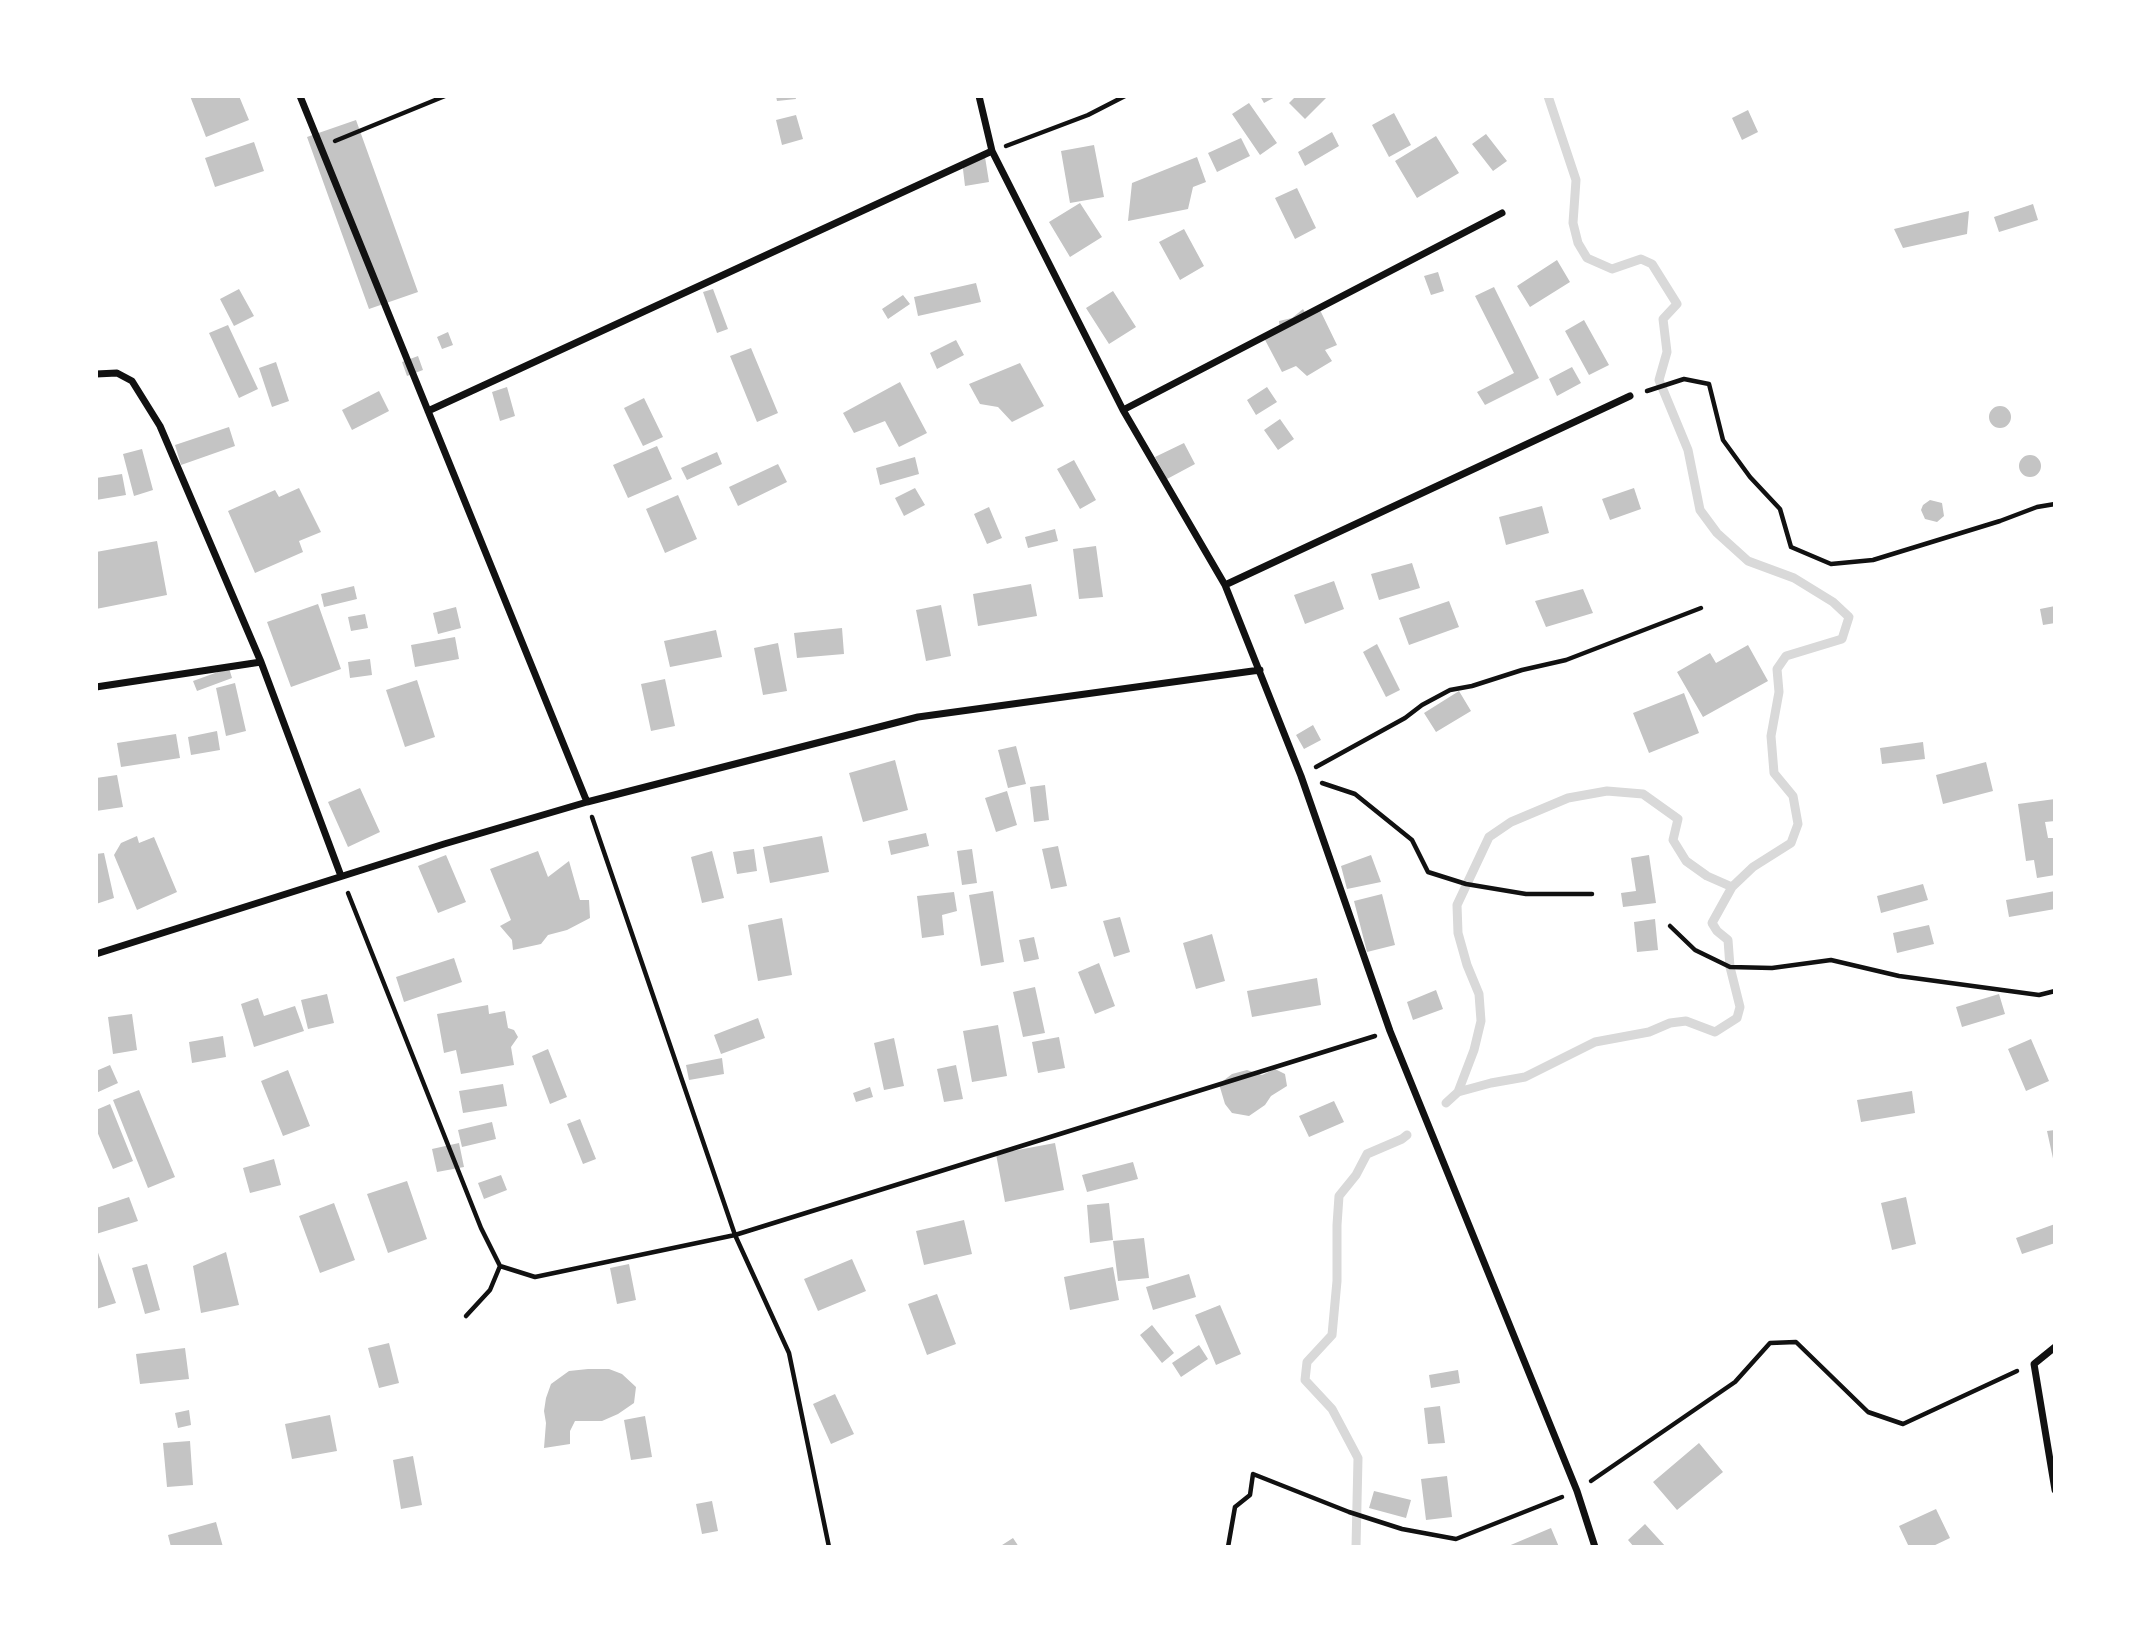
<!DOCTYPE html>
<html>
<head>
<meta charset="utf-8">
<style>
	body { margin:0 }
	#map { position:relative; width:2151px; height:1643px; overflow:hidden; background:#fff; font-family:"Work Sans",sans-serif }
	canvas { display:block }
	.frame { position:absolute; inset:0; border:98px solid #fff; pointer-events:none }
</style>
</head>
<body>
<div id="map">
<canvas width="2151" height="1643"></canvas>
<div class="frame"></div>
</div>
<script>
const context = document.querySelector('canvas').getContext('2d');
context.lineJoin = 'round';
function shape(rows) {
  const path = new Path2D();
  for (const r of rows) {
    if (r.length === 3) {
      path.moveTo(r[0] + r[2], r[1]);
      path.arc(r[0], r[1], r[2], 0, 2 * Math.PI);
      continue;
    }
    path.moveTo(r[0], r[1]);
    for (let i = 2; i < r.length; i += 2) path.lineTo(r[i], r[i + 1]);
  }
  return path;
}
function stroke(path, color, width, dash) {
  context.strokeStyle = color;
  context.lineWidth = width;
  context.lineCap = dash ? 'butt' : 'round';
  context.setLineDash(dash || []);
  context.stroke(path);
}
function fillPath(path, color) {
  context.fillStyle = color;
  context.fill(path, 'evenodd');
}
stroke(shape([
	[1458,1092,1474,1050,1481,1021,1479,994,1467,965,1458,933,1457,905,1489,837,1511,822,1568,798,1607,791,1643,794,1678,819,1673,840,1686,861,1707,876,1732,887,1753,867,1791,843,1798,824,1793,796,1774,773,1771,736,1779,692,1777,669,1786,656,1842,639,1849,617,1833,602,1794,578,1748,561,1717,533,1700,510,1688,450,1659,380,1667,352,1663,319,1677,304,1652,264,1641,259,1612,269,1587,258,1578,243,1573,223,1576,180,1548,96],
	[1446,1103,1458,1092,1491,1083,1525,1077,1595,1042,1649,1032,1670,1023,1686,1021,1715,1032,1737,1018,1740,1007,1730,967,1728,940,1717,931,1712,923,1732,887],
	[1356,1547,1358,1458,1332,1409,1305,1380,1307,1362,1332,1335,1337,1281,1337,1225,1339,1196,1356,1175,1367,1154,1402,1139,1407,1135]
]), '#d9d9d9', 9);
fillPath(shape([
	[190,96,239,96,249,120,206,137],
	[776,96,795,96,796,99,777,101],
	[1260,96,1277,96,1264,103],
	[1296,96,1328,96,1305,119,1289,103],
	[1249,103,1277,143,1260,155,1232,114],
	[1748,110,1758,132,1742,140,1732,118],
	[1394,113,1411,145,1389,157,1372,125],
	[796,115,803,139,782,145,776,120],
	[356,120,418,292,369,309,307,137],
	[1332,132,1339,146,1305,166,1298,152],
	[1486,134,1507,161,1493,171,1472,144],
	[1436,136,1459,173,1417,198,1395,161],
	[1241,138,1250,156,1217,172,1208,153],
	[254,142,264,171,215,187,205,158],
	[1094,145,1104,197,1070,203,1061,151],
	[985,157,989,182,965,186,962,161],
	[1197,157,1206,182,1193,187,1188,209,1128,221,1132,183],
	[1297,188,1316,228,1295,239,1275,198],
	[1080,203,1102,237,1070,257,1049,222],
	[2033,204,2038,220,1999,232,1994,217],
	[1969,211,1967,234,1903,248,1894,229],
	[1184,229,1204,266,1180,280,1159,242],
	[1557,260,1570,282,1530,307,1517,286],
	[1438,272,1444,291,1431,295,1424,276],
	[976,283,981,302,918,316,914,297],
	[1494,287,1539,378,1485,405,1477,392,1514,373,1475,296],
	[239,289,254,316,234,326,220,299],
	[713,289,728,329,717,333,703,292],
	[1113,291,1136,327,1109,344,1086,308],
	[903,295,910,304,888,319,882,309],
	[1303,309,1307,316,1320,310,1337,345,1325,350,1332,361,1307,376,1296,366,1282,372,1264,338,1280,330,1279,321,1292,318],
	[1584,320,1609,365,1589,375,1565,331],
	[228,325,258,389,239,398,209,333],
	[448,332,453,345,442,349,437,337],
	[956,340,964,355,937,369,930,353],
	[751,348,778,413,757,422,730,356],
	[418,356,423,370,407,376,402,362],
	[276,362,289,401,272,407,259,368],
	[1020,363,1044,406,1012,422,998,407,980,404,969,384],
	[1572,367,1581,383,1557,396,1549,379],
	[900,382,927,433,899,447,885,421,854,433,843,413],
	[507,387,515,416,500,421,492,392],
	[1267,387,1277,402,1256,415,1247,400],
	[379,391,389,411,352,430,342,410],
	[644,398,663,437,643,446,624,408],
	[2000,417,11],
	[1280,419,1294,439,1278,450,1264,430],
	[229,427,235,446,181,465,175,445],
	[1184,443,1195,464,1167,479,1155,457],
	[657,446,672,479,628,498,613,465],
	[142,449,153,490,134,496,123,454],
	[717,452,722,464,687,480,681,468],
	[2030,466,11],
	[915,457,919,474,880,485,876,468],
	[1074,460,1096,500,1080,509,1057,469],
	[778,464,787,482,738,506,729,487],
	[122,474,126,495,96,500,96,478],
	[299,488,321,532,299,541,303,552,255,573,228,511,275,490,279,497],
	[915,488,925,505,904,516,895,498],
	[1634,488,1641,509,1610,520,1602,499],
	[678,495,697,539,665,553,646,509],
	[1930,500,1942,503,1944,516,1937,522,1925,519,1921,510,1923,505],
	[1542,506,1549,533,1506,545,1499,517],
	[989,507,1002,538,987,544,974,514],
	[1055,529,1058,541,1028,548,1025,537],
	[157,541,167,595,96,609,96,552],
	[1096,546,1103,597,1079,599,1073,549],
	[1412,563,1420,588,1379,600,1371,574],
	[1334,581,1344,609,1305,624,1294,595],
	[1031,584,1037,616,978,626,973,594],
	[354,586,357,599,324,607,321,594],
	[1583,589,1593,613,1546,627,1535,601],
	[1449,601,1459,627,1409,645,1399,618],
	[318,604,341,669,291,687,267,622],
	[941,605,951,656,926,661,916,610],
	[2055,606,2055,623,2043,625,2040,609],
	[456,607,461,628,438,634,433,613],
	[365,614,368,628,351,631,348,617],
	[842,628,844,654,797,658,794,633],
	[716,630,722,657,670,667,664,641],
	[455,637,459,659,415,667,411,645],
	[778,643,787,691,763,695,754,648],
	[1377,644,1400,690,1386,697,1363,652],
	[1748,645,1768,681,1703,717,1677,672,1710,653,1716,663],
	[370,659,372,675,350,678,348,662],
	[229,668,232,678,197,691,193,681],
	[665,679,675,726,651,731,641,684],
	[417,680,435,737,405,747,386,690],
	[235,683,246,731,226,736,216,688],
	[1459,691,1471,711,1436,732,1424,713],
	[1684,693,1699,733,1649,753,1633,713],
	[1313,725,1321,740,1304,749,1296,735],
	[217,731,220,750,191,755,188,737],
	[176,734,180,758,121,767,117,743],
	[1923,742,1925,759,1882,764,1880,748],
	[1016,746,1026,784,1008,788,998,750],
	[895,760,908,810,863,822,849,773],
	[1986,762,1993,791,1943,804,1936,775],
	[117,775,123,807,96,811,96,778],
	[1045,785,1049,820,1034,822,1030,787],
	[360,788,380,832,348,847,328,802],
	[1007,791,1017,825,996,832,985,798],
	[2055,799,2055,821,2045,822,2048,838,2053,838,2055,875,2037,878,2034,860,2026,861,2018,804],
	[926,833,929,846,891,855,888,841],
	[137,836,139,843,154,837,177,892,137,910,114,855,121,843],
	[822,836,829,872,770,883,763,847],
	[1058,846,1067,886,1051,889,1042,849],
	[754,849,757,871,737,874,733,852],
	[972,849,977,883,962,885,957,851],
	[538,851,548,877,569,861,580,900,589,900,590,918,567,930,548,935,541,944,513,950,512,940,500,926,511,920,490,869],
	[712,851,724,898,702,903,691,857],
	[104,853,114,898,96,904,96,854],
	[446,855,466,902,438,913,418,866],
	[1371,855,1381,882,1347,889,1341,866],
	[1649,855,1656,903,1623,907,1621,893,1636,891,1631,858],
	[1923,884,1928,900,1881,913,1877,896],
	[993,891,1004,962,981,966,969,895],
	[2055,891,2055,909,2009,917,2006,900],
	[954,892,957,911,942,915,944,935,922,938,917,896],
	[1382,894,1395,945,1367,952,1354,901],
	[1120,917,1130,952,1114,957,1103,921],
	[782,918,792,975,758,981,748,925],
	[1655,919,1658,950,1637,952,1634,922],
	[1929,925,1934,944,1897,953,1893,933],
	[1212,934,1225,981,1196,989,1183,943],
	[1034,937,1039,959,1024,962,1019,940],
	[454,958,462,982,404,1002,396,977],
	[1099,963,1115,1006,1095,1014,1078,972],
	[1317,978,1321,1005,1252,1017,1247,991],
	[1035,987,1045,1033,1023,1037,1013,992],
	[1436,990,1443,1009,1413,1020,1407,1002],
	[327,994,334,1023,308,1029,301,1000],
	[1999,994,2005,1014,1962,1027,1956,1007],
	[258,998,264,1016,295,1006,304,1031,254,1047,241,1004],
	[488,1005,489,1014,505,1011,508,1028,514,1030,518,1037,511,1047,514,1065,461,1074,456,1050,444,1053,437,1014],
	[132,1014,137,1050,113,1054,108,1017],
	[758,1018,765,1038,721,1054,714,1035],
	[998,1025,1007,1076,972,1082,963,1031],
	[223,1036,226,1057,192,1063,189,1042],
	[1059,1037,1065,1068,1038,1073,1032,1042],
	[894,1038,904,1086,884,1090,874,1043],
	[2031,1039,2049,1081,2026,1091,2008,1049],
	[548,1049,567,1097,550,1104,532,1056],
	[722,1058,724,1074,689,1080,686,1065],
	[110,1065,118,1083,96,1093,96,1071],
	[956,1065,963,1099,944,1102,937,1069],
	[1275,1069,1285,1074,1287,1086,1271,1096,1265,1105,1249,1116,1232,1113,1225,1104,1219,1084,1232,1074,1247,1070,1262,1075],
	[288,1070,310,1126,283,1136,261,1081],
	[503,1084,507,1106,463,1113,459,1091],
	[870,1087,873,1097,856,1102,853,1093],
	[139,1090,175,1177,148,1188,113,1100],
	[1912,1091,1915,1113,1861,1122,1857,1100],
	[1334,1101,1344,1122,1309,1137,1299,1116],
	[110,1104,133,1161,113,1169,96,1129,96,1110],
	[580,1119,596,1159,583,1164,567,1124],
	[492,1122,496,1139,462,1147,458,1130],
	[2055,1130,2055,1163,2054,1163,2047,1131],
	[459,1143,464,1167,437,1172,432,1149],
	[1055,1143,1064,1190,1005,1202,996,1154],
	[274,1159,281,1185,250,1193,243,1168],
	[1133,1162,1138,1179,1087,1192,1082,1175],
	[501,1175,507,1190,484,1199,478,1183],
	[407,1181,427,1239,388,1253,367,1194],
	[129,1197,138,1221,96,1234,96,1208],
	[1906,1197,1916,1244,1892,1250,1881,1203],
	[334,1203,355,1260,320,1273,299,1216],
	[1109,1203,1113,1240,1090,1243,1087,1205],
	[964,1220,972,1254,924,1265,916,1231],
	[2055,1224,2055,1243,2022,1254,2016,1238],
	[1144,1238,1149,1278,1118,1281,1113,1241],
	[96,1247,116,1303,96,1309],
	[226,1252,239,1305,201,1313,193,1266],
	[852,1259,866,1291,818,1311,804,1279],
	[147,1264,160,1310,145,1314,132,1268],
	[629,1264,636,1300,617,1304,610,1268],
	[1113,1267,1119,1300,1070,1310,1064,1277],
	[1189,1274,1196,1297,1153,1310,1146,1287],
	[937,1294,956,1344,927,1355,908,1304],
	[1220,1305,1241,1354,1216,1365,1195,1315],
	[1152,1325,1174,1353,1162,1363,1140,1335],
	[389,1343,399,1383,379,1388,368,1348],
	[1199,1345,1208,1359,1181,1377,1172,1363],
	[185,1348,189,1379,140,1384,136,1354],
	[588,1369,609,1369,622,1374,636,1387,634,1403,618,1414,602,1421,575,1421,570,1431,570,1444,544,1448,546,1423,544,1411,546,1398,551,1384,569,1371],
	[1458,1370,1460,1383,1431,1388,1429,1375],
	[835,1394,854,1434,831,1444,813,1404],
	[1440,1406,1445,1443,1428,1444,1424,1408],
	[189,1410,191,1425,178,1428,175,1413],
	[330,1415,337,1451,292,1459,285,1424],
	[645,1416,652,1457,631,1460,624,1420],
	[190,1441,193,1485,167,1487,163,1443],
	[1699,1443,1723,1472,1677,1510,1653,1482],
	[413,1456,422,1505,401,1509,393,1460],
	[1447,1476,1452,1517,1426,1520,1421,1479],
	[1374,1491,1411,1500,1406,1518,1369,1508],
	[712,1501,718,1531,702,1534,696,1504],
	[1936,1509,1950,1538,1931,1547,1909,1547,1899,1526],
	[216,1522,223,1547,171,1547,168,1535],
	[1645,1524,1666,1547,1634,1547,1628,1540],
	[1551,1528,1559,1547,1506,1547],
	[1013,1538,1019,1547,999,1547]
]), '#c4c4c4');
stroke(shape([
	[335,141,445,96],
	[1006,146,1088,115,1125,96],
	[1647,391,1684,379,1709,384,1723,440,1750,477,1780,509,1791,547,1831,564,1873,560,2000,521,2037,507,2055,504],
	[1316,767,1405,718,1422,705,1450,690,1472,686,1522,670,1566,660,1701,608],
	[1322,783,1355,794,1412,840,1428,872,1466,884,1526,894,1592,894],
	[592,817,735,1235,789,1353,829,1547],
	[348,893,481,1228,500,1266,535,1277,735,1235,1375,1036],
	[1670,926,1695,950,1730,967,1772,968,1831,960,1899,976,2039,995,2055,991],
	[466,1316,490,1290,500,1266],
	[1591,1481,1735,1382,1770,1343,1796,1342,1868,1412,1903,1424,2017,1371],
	[1228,1547,1235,1507,1250,1495,1253,1474,1349,1512,1402,1529,1456,1539,1562,1497]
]), '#111', 4.5);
stroke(shape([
	[300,96,587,802],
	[992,151,1123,410,1225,585,1301,776,1390,1031,1577,1491,1595,1547],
	[96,374,117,373,132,381,160,426,261,662],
	[1123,410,1502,213],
	[428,411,992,151,979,96],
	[1225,585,1630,396],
	[96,687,261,662,341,876],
	[96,954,444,844,587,802,918,717,1260,670],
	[2055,1347,2034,1364,2055,1490]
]), '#111', 7);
</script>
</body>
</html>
